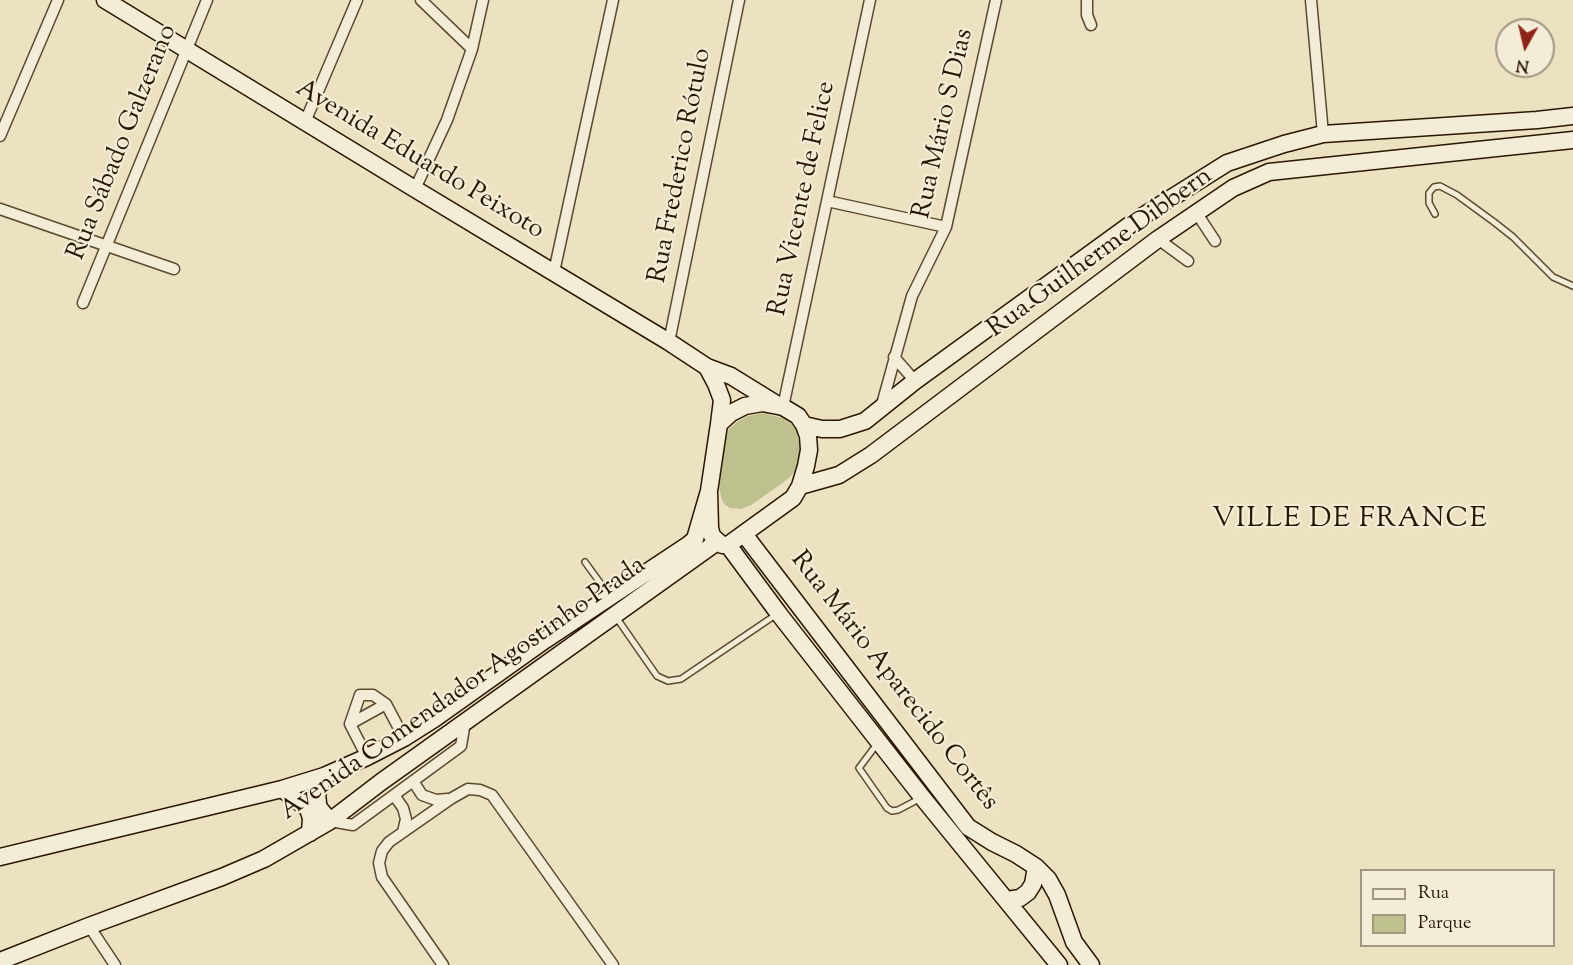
<!DOCTYPE html>
<html>
<head>
<meta charset="utf-8">
<style>
	body { margin:0 }
	#map { position:relative; width:1573px; height:965px; overflow:hidden; background:#ece1c0; font-family:"Sorts Mill Goudy",serif }
	canvas { display:block }
	.legend { position:absolute; left:1360px; top:869px; width:195px; height:78px; box-sizing:border-box; background:#f3ecd6; border:2px solid #a29780; margin:0; padding:8px 10px; list-style:none; font-size:18px; color:#291700 }
	.legend li { display:flex; align-items:center; gap:12px; height:30px }
	.legend b { width:30px; border:2px solid #a29780 }
	.north { position:absolute; left:1495px; top:18px; width:60px; height:60px; box-sizing:border-box; background:#f3ecd6; border:2px solid #a29780; border-radius:50%; rotate:188deg; font-size:16px; font-weight:700; line-height:24px; text-align:center; color:#291700 }
	.north::after { content:''; display:block; margin:auto; width:21px; height:27px; background:#8f2418; clip-path:polygon(50% 0,100% 100%,50% 72%,0 100%) }
</style>
</head>
<body>
<div id="map">
<canvas width="1573" height="965"></canvas>
<ul class="legend">
<li><b style="height:8px;background:#f3ecd6"></b>Rua</li>
<li><b style="height:16px;background:#bec18e"></b>Parque</li>
</ul>
<div class="north">N</div>
</div>
<script>
const context = document.querySelector('canvas').getContext('2d');
context.lineJoin = 'round';
function fillPath(path, color) {
  context.fillStyle = color;
  context.fill(path, 'evenodd');
}
function shape(rows) {
  const path = new Path2D();
  for (const r of rows) {
    path.moveTo(r[0], r[1]);
    for (let i = 2; i < r.length; i += 2) path.lineTo(r[i], r[i + 1]);
  }
  return path;
}
function stroke(path, color, width, dash) {
  context.strokeStyle = color;
  context.lineWidth = width;
  context.lineCap = dash ? 'butt' : 'round';
  context.setLineDash(dash || []);
  context.stroke(path);
}
function drawText(font, color, halo, rows, align = 'center') {
  context.font = font + ' "Sorts Mill Goudy",serif';
  context.lineWidth = 4.5;
  context.setLineDash([]);
  context.textBaseline = 'middle';
  context.strokeStyle = halo;
  context.fillStyle = color;
  for (const [text, x, y, turn = 0] of rows) {
    context.save();
    context.translate(x, y);
    context.rotate((+turn || 0) * Math.PI / 180);
    context.textAlign = isNaN(turn) ? turn : align;
    if (halo) context.strokeText(text, 0, 0);
    context.fillText(text, 0, 0);
    context.restore();
  }
}
fillPath(shape([
	[762,413,782,418,791,424,797,431,800,451,798,464,794,473,784,482,751,505,741,509,730,508,724,504,721,497,719,486,724,442,728,430,737,422,748,416]
]), '#bec18e');
const lane = shape([
	[1435,214,1429,203,1429,193,1434,187,1440,186,1457,195,1494,222,1513,237,1553,277,1573,286],
	[585,562,609,595],
	[616,617,657,676,668,681,681,679,777,614],
	[877,744,859,768,887,808,892,811,898,810,921,798]
]);
const street = shape([
	[421,0,472,49],
	[1087,0,1087,15,1091,25],
	[1311,0,1323,134],
	[305,122,357,0],
	[0,136,58,0],
	[415,189,447,120,472,49,483,0],
	[827,201,946,227],
	[0,209,174,269],
	[1196,212,1215,241],
	[1158,239,1188,261],
	[554,272,613,0],
	[83,303,207,0],
	[669,342,739,0],
	[894,357,915,381],
	[783,407,870,0],
	[881,408,912,296,946,227,996,0],
	[350,724,386,704],
	[367,757,350,724,360,695,373,695,386,704,404,738],
	[413,781,422,795,436,800,448,799],
	[394,795,403,808,406,819,403,832],
	[330,821,353,825,461,746,465,722],
	[89,926,115,965],
	[443,965,382,877,379,863,382,851,389,842,452,798,468,789,480,790,492,795,613,965]
]);
const secondary = shape([
	[105,0,415,189,669,342,707,367,731,376,778,405],
	[707,367,716,384,722,400,719,424],
	[762,403,783,407,798,416,804,425,808,436,809,450,806,466,800,486,793,498,728,545,722,545,712,536,710,528,709,491,719,424,731,413,745,406,762,403],
	[804,425,822,429,840,429,865,421,915,381,1138,219,1227,163,1284,144,1323,134,1537,120,1573,116],
	[800,486,839,475,871,455,1158,239,1233,188,1269,172,1573,140],
	[744,534,968,827,992,842,1016,854,1036,867,1048,879,1057,895,1074,942,1091,965],
	[728,545,779,614,922,797,1059,965],
	[324,776,317,794,318,803,319,808,330,821],
	[282,789,308,809,311,818,310,833],
	[0,857,282,789,324,776,367,757,404,738,434,719,545,640,688,545,695,539,709,491],
	[1007,900,1020,898,1028,892,1033,884,1036,867],
	[0,961,89,926,222,877,264,859,330,821,381,782,717,542]
]);
stroke(lane, '#5a4a30', 8);
stroke(street, '#5a4a30', 13);
stroke(secondary, '#291700', 19);
stroke(lane, '#f3ecd6', 5);
stroke(street, '#f3ecd6', 10);
stroke(secondary, '#f3ecd6', 16);
drawText('26px', '#291700', '#f3ecd6', [
	["Rua Mário S Dias",945,124,-77],
	["Rua Sábado Galzerano",124,143,-68],
	["Avenida Eduardo Peixoto",419,161,31],
	["Rua Frederico Rótulo",682,166,-79],
	["Rua Vicente de Felice",804,199,-78],
	["Rua Guilherme Dibbern",1101,254,-36],
	["Rua Mário Aparecido Cortês",893,682,52],
	["Avenida Comendador Agostinho Prada",464,690,-35]
]);
context.letterSpacing = '1.5px';
drawText('28px', '#291700', '#f3ecd6', [
	["VILLE DE FRANCE",1350,521]
]);
context.letterSpacing = '0px';
</script>
</body>
</html>
